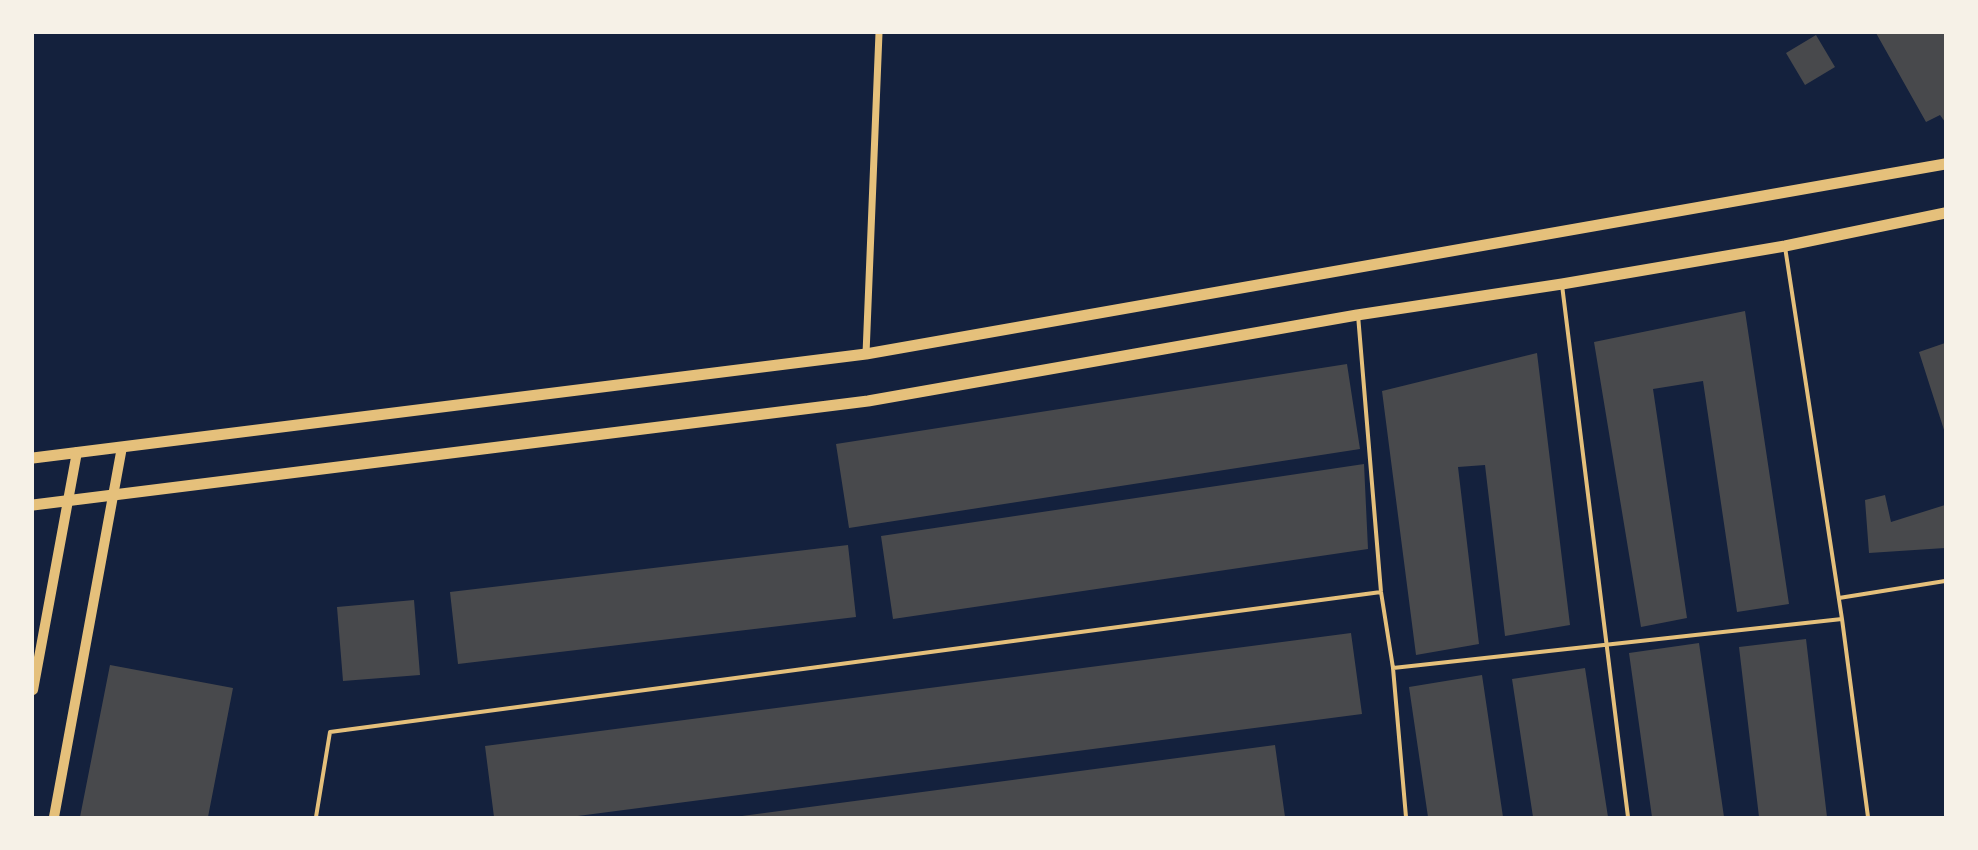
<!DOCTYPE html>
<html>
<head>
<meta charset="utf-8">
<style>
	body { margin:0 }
	#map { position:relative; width:1978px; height:850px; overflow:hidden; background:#14213d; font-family:Poppins,sans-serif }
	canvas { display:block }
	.frame { position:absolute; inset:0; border:34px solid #f6f1e7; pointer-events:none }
</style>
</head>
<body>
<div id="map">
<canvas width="1978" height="850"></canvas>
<div class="frame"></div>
</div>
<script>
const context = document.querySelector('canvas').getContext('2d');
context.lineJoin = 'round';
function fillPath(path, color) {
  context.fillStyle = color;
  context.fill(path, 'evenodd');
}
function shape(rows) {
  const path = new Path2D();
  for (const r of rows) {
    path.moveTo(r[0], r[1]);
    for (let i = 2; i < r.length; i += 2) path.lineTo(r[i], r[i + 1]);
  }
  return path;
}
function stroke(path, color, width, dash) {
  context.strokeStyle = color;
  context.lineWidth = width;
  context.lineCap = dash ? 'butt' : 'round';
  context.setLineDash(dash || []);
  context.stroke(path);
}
fillPath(shape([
	[1876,33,1945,33,1945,122,1940,115,1926,122],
	[1816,35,1835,67,1805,85,1786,53],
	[1745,311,1789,604,1737,612,1703,381,1653,389,1687,618,1641,627,1594,342],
	[1945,343,1945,433,1919,352],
	[1537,353,1570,625,1505,636,1485,465,1458,467,1479,644,1416,655,1382,391],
	[1347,364,1360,449,849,528,836,444],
	[1364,464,1368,549,893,619,881,536],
	[1885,495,1891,522,1945,505,1945,548,1869,553,1865,500],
	[848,545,856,617,458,664,450,592],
	[414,600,420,675,343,681,337,607],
	[1351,633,1362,714,570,817,494,817,485,746],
	[1806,639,1827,817,1759,817,1739,647],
	[1699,643,1724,817,1652,817,1629,653],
	[110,665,233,688,208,817,80,817],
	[1585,668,1608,817,1533,817,1512,679],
	[1482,675,1503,817,1428,817,1409,687],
	[1275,745,1285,817,742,817,742,816]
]), '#48494c');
stroke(shape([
	[1785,247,1842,619,1868,817],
	[1562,285,1628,817],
	[1358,315,1381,592,1393,668,1406,817],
	[1839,598,1945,581],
	[1393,668,1842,619],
	[316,817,330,732,1381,592]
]), '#e5c07b', 4);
stroke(shape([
	[866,354,879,33]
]), '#e5c07b', 7);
stroke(shape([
	[33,690,77,452],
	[54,817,122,447]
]), '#e5c07b', 10);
stroke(shape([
	[33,458,866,354,1945,164],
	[33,505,868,401,1357,315,1562,284,1785,246,1945,213]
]), '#e5c07b', 11);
</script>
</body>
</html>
